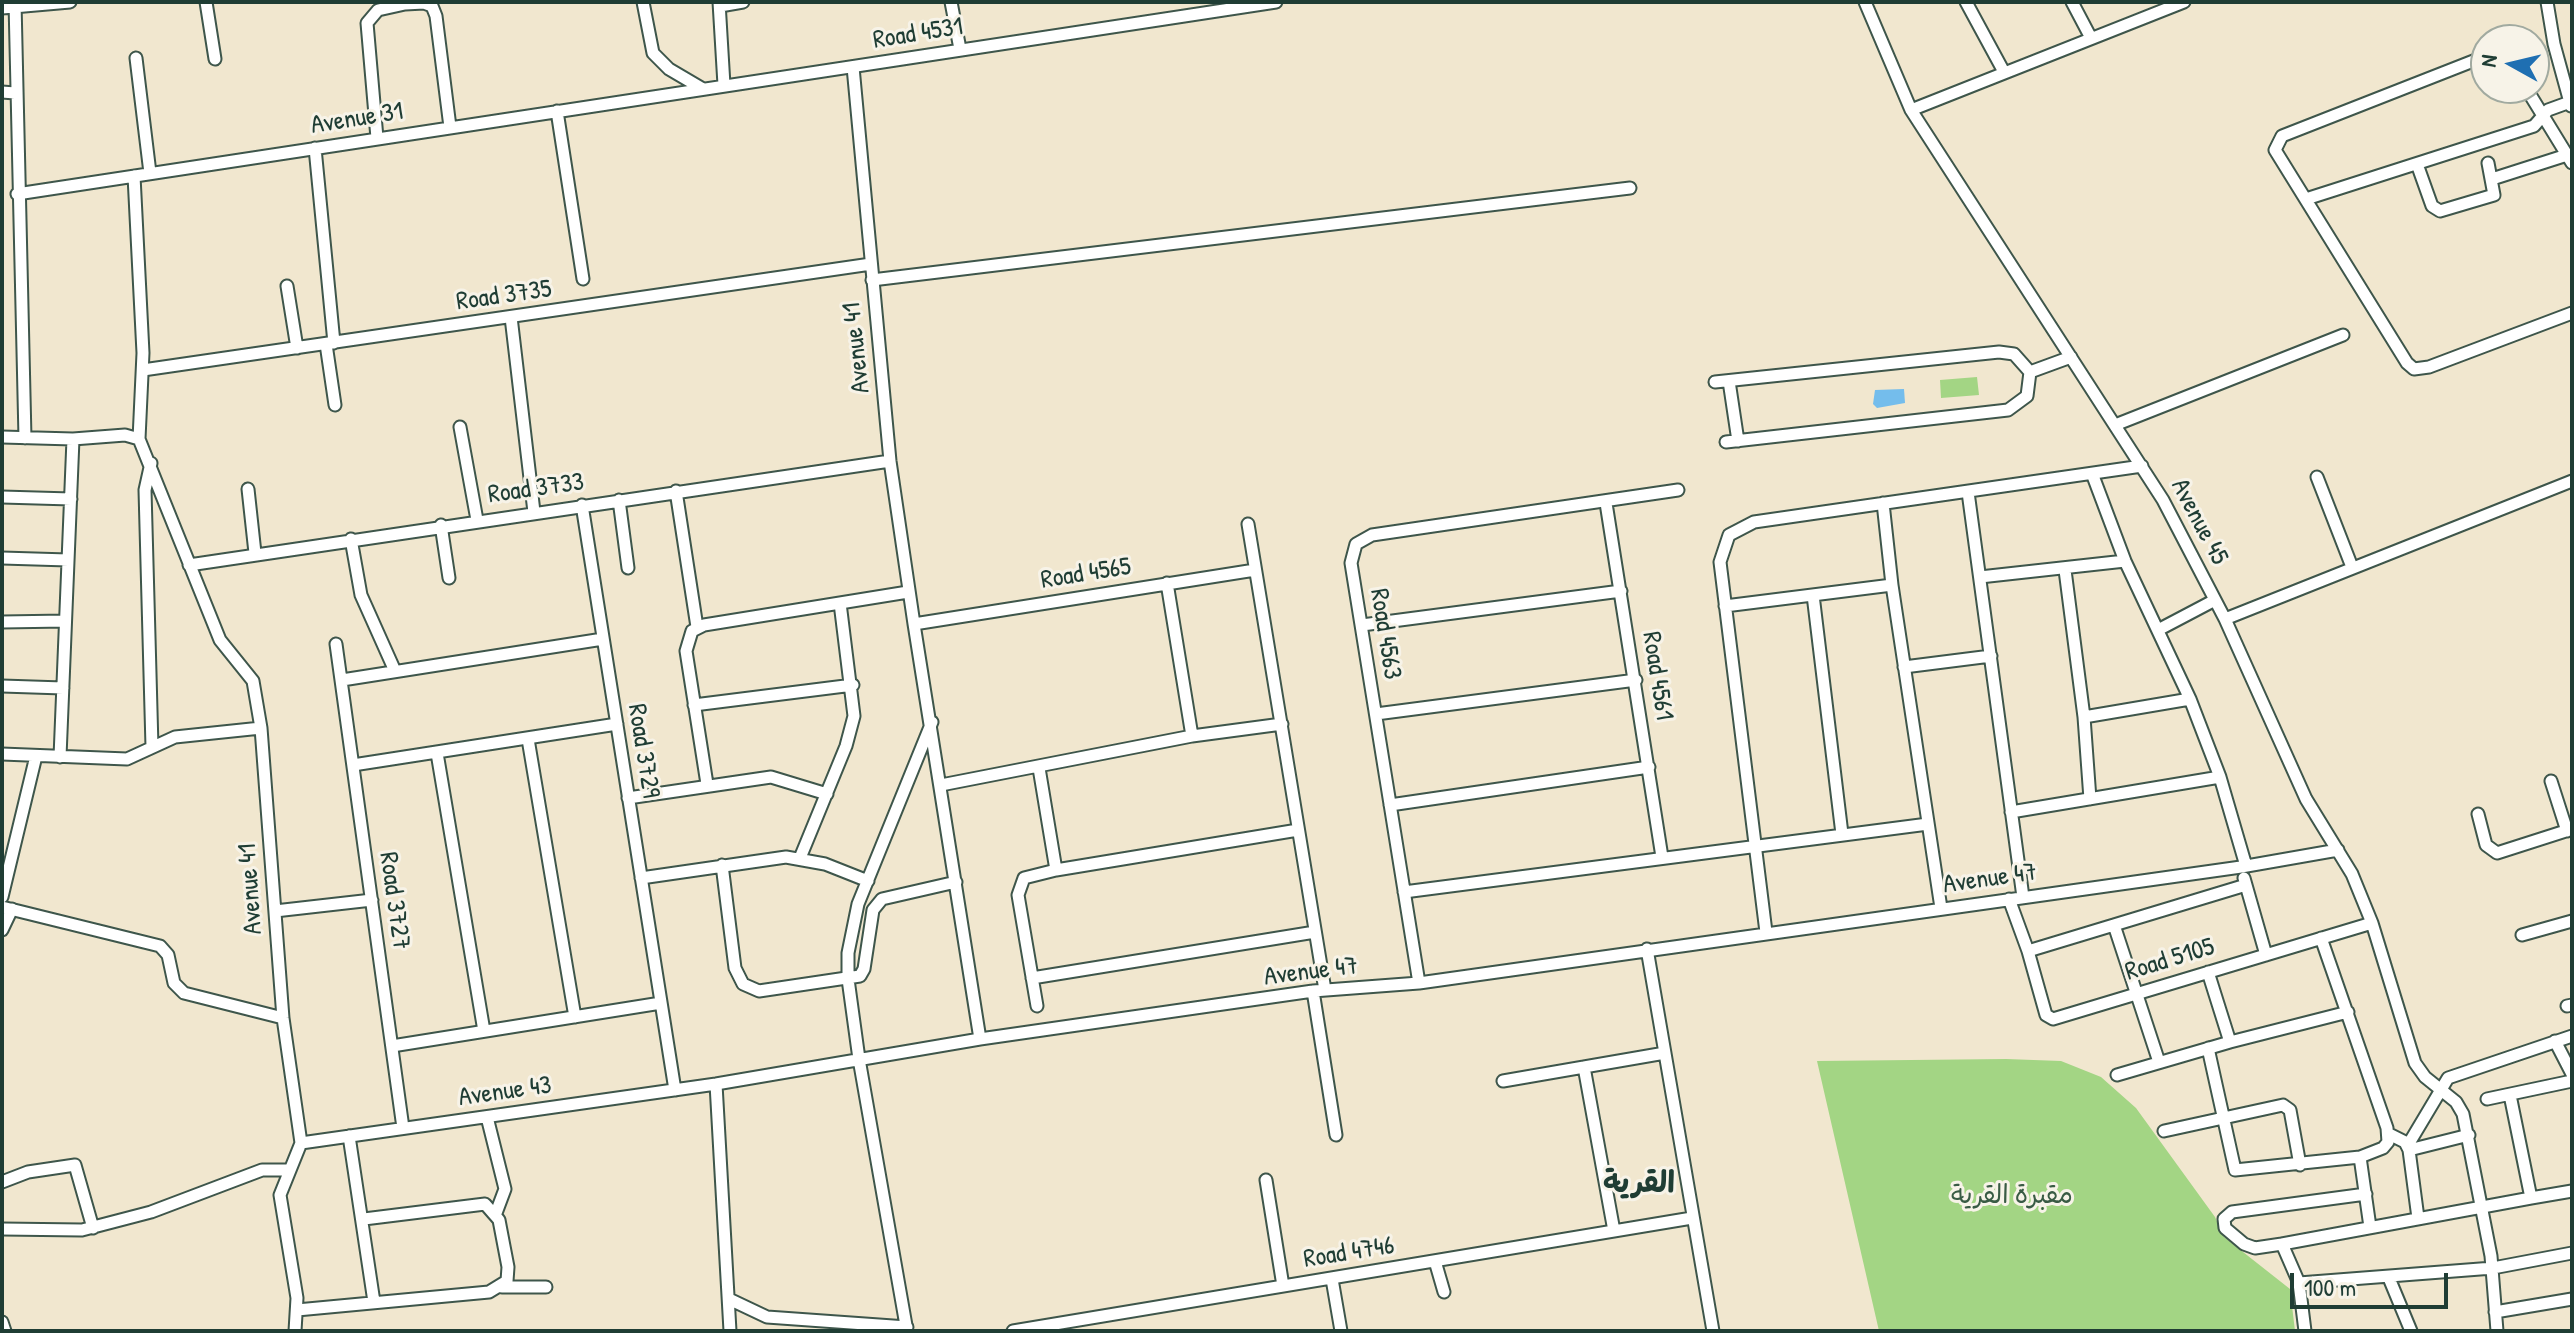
<!DOCTYPE html>
<html>
<head>
<meta charset="utf-8">
<style>
	body { margin:0 }
	#map { position:relative; width:2574px; height:1333px; overflow:hidden; background:#f1e7cf; font-family:"Patrick Hand",sans-serif }
	canvas { display:block }
	.frame { position:absolute; inset:0; border:4px solid #1f3d34; pointer-events:none }
	.north { position:absolute; left:2470px; top:24px; width:80px; height:80px; box-sizing:border-box; background:#f7f3e8; border:2px solid #a1aaa0; border-radius:50%; rotate:278deg; font-size:22px; font-weight:700; line-height:32px; text-align:center; color:#1f3d34 }
	.north::after { content:''; display:block; margin:auto; width:28px; height:36px; background:#1f6fb2; clip-path:polygon(50% 0,100% 100%,50% 72%,0 100%) }
	.scale { position:absolute; left:2290px; top:1273px; width:158px; height:36px; box-sizing:border-box; border:4px solid #1f3d34; border-top:0; padding-left:10px; font-size:24px; line-height:28px; white-space:nowrap; color:#1f3d34; -webkit-text-stroke:6px #f7f3e8; paint-order:stroke }
</style>
</head>
<body>
<div id="map">
<canvas width="2574" height="1333"></canvas>
<div class="frame"></div>
<div class="north">N</div>
<div class="scale">100 m</div>
</div>
<script>
const context = document.querySelector('canvas').getContext('2d');
context.lineJoin = 'round';
function fillPath(path, color) {
  context.fillStyle = color;
  context.fill(path, 'evenodd');
}
function shape(rows) {
  const path = new Path2D();
  for (const r of rows) {
    path.moveTo(r[0], r[1]);
    for (let i = 2; i < r.length; i += 2) path.lineTo(r[i], r[i + 1]);
  }
  return path;
}
function stroke(path, color, width, dash) {
  context.strokeStyle = color;
  context.lineWidth = width;
  context.lineCap = dash ? 'butt' : 'round';
  context.setLineDash(dash || []);
  context.stroke(path);
}
function drawText(font, color, halo, rows, align = 'center') {
  context.font = font + ' "Patrick Hand","Playpen Sans Arabic",sans-serif';
  context.lineWidth = 6;
  context.setLineDash([]);
  context.textBaseline = 'middle';
  context.strokeStyle = halo;
  context.fillStyle = color;
  for (const [text, x, y, turn = 0] of rows) {
    context.save();
    context.translate(x, y);
    context.rotate((+turn || 0) * Math.PI / 180);
    context.textAlign = isNaN(turn) ? turn : align;
    if (halo) context.strokeText(text, 0, 0);
    context.fillText(text, 0, 0);
    context.restore();
  }
}
fillPath(shape([
	[1977,377,1979,395,1941,398,1940,380],
	[2006,1059,2061,1061,2101,1077,2136,1108,2215,1217,2224,1237,2290,1289,2295,1331,1879,1331,1817,1061]
]), '#a3d584');
fillPath(shape([
	[1904,389,1905,403,1877,408,1873,404,1875,390]
]), '#74bdec');
const minor = shape([
	[15,2,25,438],
	[206,2,215,59],
	[643,2,653,53,669,69,703,89],
	[719,2,724,85],
	[951,2,960,49],
	[1865,2,1911,110,2163,500,2225,619,2306,799,2352,874,2372,923,2415,1063,2425,1077,2456,1102,2463,1114,2491,1256,2497,1331],
	[1966,2,2004,72],
	[2072,2,2091,38],
	[2547,2,2554,44,2571,106],
	[720,6,743,2],
	[2,8,70,2],
	[2486,56,2282,136,2275,150,2407,363,2414,369,2429,367,2572,313],
	[136,58,150,173],
	[853,67,890,461,914,624,1255,570],
	[2526,88,2572,163],
	[2,92,15,93],
	[1911,110,2184,2],
	[557,111,583,279],
	[377,138,367,23,378,10,405,4,424,3,432,6,436,16,450,127],
	[315,148,334,343],
	[2417,164,2432,206,2440,211,2494,195,2488,163],
	[134,176,143,353,139,439],
	[2492,179,2567,155],
	[17,194,1276,2],
	[2306,199,2534,126,2548,110,2570,102],
	[872,280,1630,188],
	[287,286,297,348],
	[511,317,534,512],
	[326,344,335,405],
	[143,370,871,264],
	[2030,372,2071,357],
	[1729,381,1738,441],
	[1715,382,1999,352,2014,354,2030,372,2027,396,2008,410,1726,442],
	[2115,425,2343,335],
	[460,427,477,520],
	[2,437,73,439,125,435,139,439,220,640,253,681,261,728,283,1018,301,1143,280,1195,297,1298,295,1331],
	[151,463,145,490,152,747],
	[2093,476,2125,561,2190,699,2220,777,2246,866],
	[2317,477,2352,567],
	[248,489,255,553],
	[676,491,697,627],
	[1968,492,2023,897],
	[2,497,71,499],
	[619,500,628,568],
	[1606,503,1662,857],
	[1883,503,1892,585,1941,908],
	[582,505,675,1090],
	[1248,524,1325,990],
	[441,525,449,578],
	[351,539,361,595,395,671],
	[2,558,68,560],
	[189,565,890,461],
	[2065,570,2084,717,2190,699],
	[1980,577,2125,561],
	[1167,583,1192,736],
	[1813,595,1842,834],
	[1725,606,1892,585],
	[2225,619,2572,481],
	[2,622,65,621],
	[914,624,980,1039],
	[1362,625,1621,591],
	[2158,630,2215,600],
	[336,644,403,1128],
	[1904,667,1991,656],
	[342,680,603,639],
	[2,686,63,688],
	[694,705,853,685],
	[1376,714,1636,680],
	[2084,717,2090,799],
	[528,739,575,1017],
	[437,753,484,1031],
	[2,754,127,759,175,737,261,728],
	[60,757,73,439],
	[353,765,617,724],
	[2551,781,2567,831],
	[707,784,686,651,692,631,704,625,908,592],
	[941,785,1192,736,1282,724],
	[628,798,771,777,827,794],
	[1390,805,1649,767],
	[2011,812,2220,777],
	[2478,814,2486,845,2497,853,2572,829],
	[800,858,846,746,854,716,840,603],
	[722,865,735,968,743,984,759,991,860,976,864,969,873,910,882,899,956,882],
	[1056,870,1298,830],
	[641,878,786,857,825,864,868,881],
	[2244,878,2266,955],
	[1404,892,1928,824],
	[2,897,36,756],
	[2009,899,2028,951,2246,885],
	[2,907,160,946,168,955,174,983,184,993,283,1018],
	[275,911,372,900],
	[2114,925,2159,1062],
	[2,930,12,909],
	[1766,932,1720,562,1729,535,1754,522,2142,466],
	[2522,935,2572,921],
	[1647,949,1713,1331],
	[2028,951,2046,1015,2053,1019,2372,923],
	[2208,972,2230,1042,2348,1012],
	[1032,978,1315,932],
	[1419,983,1351,563,1356,544,1372,535,1678,490],
	[1313,991,1336,1135],
	[1037,1006,1018,895,1024,878,1056,870,1039,768],
	[2567,1006,2572,1005],
	[2555,1041,2572,1074],
	[392,1046,661,1003],
	[2208,1048,2235,1170,2360,1157,2383,1148,2388,1142,2387,1128,2321,938],
	[1584,1067,1614,1231],
	[2117,1075,2230,1042],
	[1503,1081,1665,1053],
	[716,1084,730,1331],
	[2487,1099,2572,1081],
	[487,1117,505,1189,496,1213],
	[2164,1131,2283,1105,2290,1110,2300,1165],
	[2389,1134,2405,1142,2409,1150,2418,1218],
	[349,1136,374,1302],
	[301,1143,716,1084,980,1039,1313,991,1419,983,2241,867,2338,850],
	[2408,1145,2448,1078,2572,1036],
	[2409,1150,2469,1135],
	[2360,1157,2370,1227],
	[1266,1180,1283,1286],
	[2,1182,28,1172,75,1165,93,1228],
	[2531,1198,2572,1191],
	[2,1229,82,1230,151,1212,262,1170,290,1170],
	[2282,1244,2531,1198,2510,1095],
	[1435,1261,1444,1292],
	[2389,1278,2411,1331],
	[1332,1279,1341,1331],
	[2299,1283,2493,1268,2572,1253],
	[502,1287,546,1287],
	[729,1299,767,1317,907,1327],
	[297,1310,489,1292,507,1281,508,1267,499,1220,485,1204,364,1219],
	[2495,1312,2572,1299],
	[2,1322,5,1331],
	[907,1331,859,1059,848,979,848,953,858,904,932,722],
	[1013,1331,1692,1218],
	[2305,1331,2299,1283,2282,1244,2255,1248,2244,1244,2225,1228,2224,1219,2232,1212,2366,1194]
]);
stroke(minor, '#3e564b', 15);
stroke(minor, '#fff', 11);
drawText('26px', '#1f3d34', '#f7f3e8', [
	["Road 4531",918,34,-9],
	["Avenue 31",357,119,-9],
	["Road 3735",504,296,-8],
	["Avenue 41",857,348,-96],
	["Road 3733",536,489,-8],
	["Avenue 45",2199,522,62],
	["Road 4565",1086,574,-9],
	["Road 4563",1385,634,81],
	["Road 4561",1657,676,81],
	["Road 3729",643,751,81],
	["Avenue 47",1990,879,-8],
	["Avenue 41",251,889,-94],
	["Road 3727",394,901,82],
	["Road 5105",2170,960,-17],
	["Avenue 47",1311,972,-7],
	["Avenue 43",505,1092,-8],
	["Road 4746",1349,1253,-9]
]);
drawText('26px', '#395b44', '#f7f3e8', [
	["مقبرة القرية",2012,1196]
]);
drawText('bold 30px', '#1f3d34', '#f7f3e8', [
	["القرية",1639,1184]
]);
</script>
</body>
</html>
